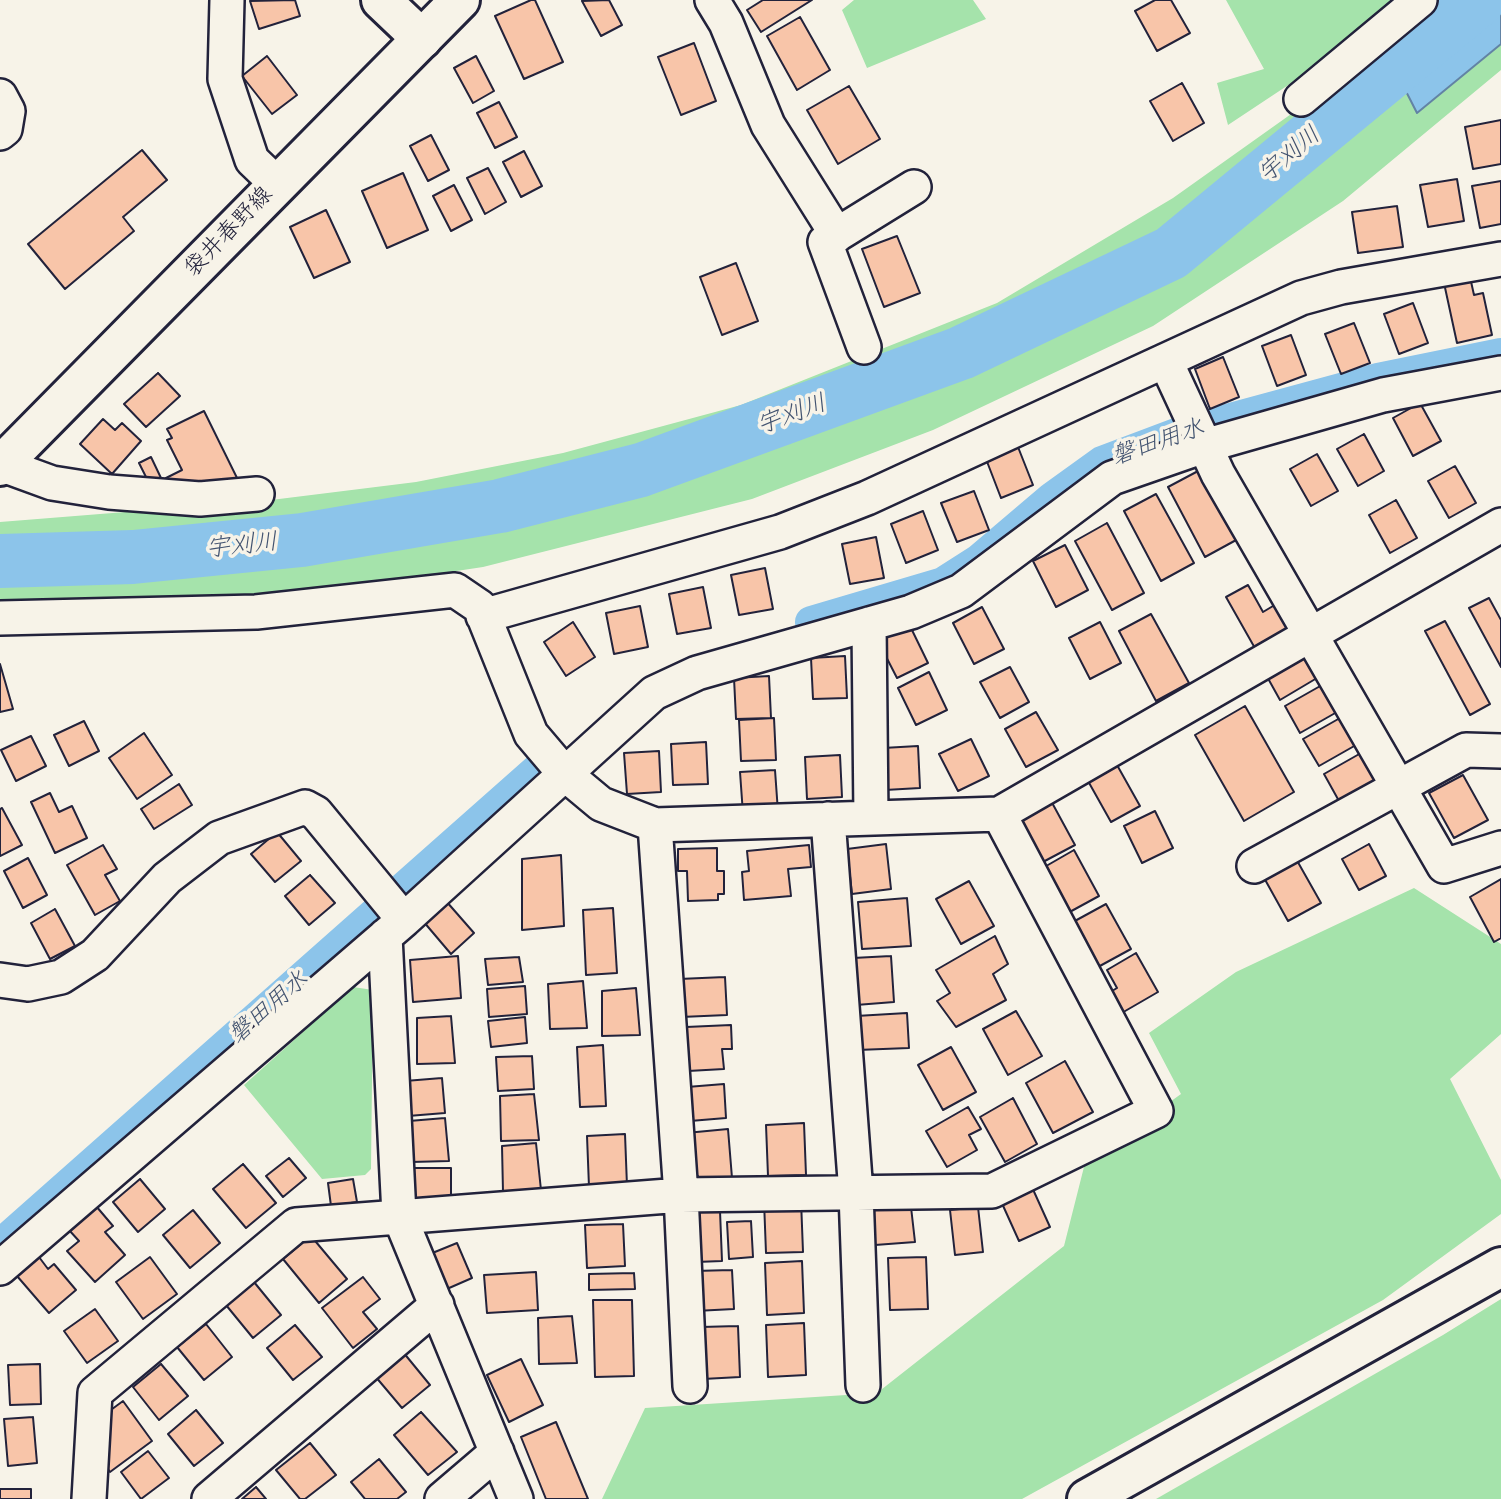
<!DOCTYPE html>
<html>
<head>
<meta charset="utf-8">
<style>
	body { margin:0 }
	canvas { display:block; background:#f7f3e8 }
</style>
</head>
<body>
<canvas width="1501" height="1499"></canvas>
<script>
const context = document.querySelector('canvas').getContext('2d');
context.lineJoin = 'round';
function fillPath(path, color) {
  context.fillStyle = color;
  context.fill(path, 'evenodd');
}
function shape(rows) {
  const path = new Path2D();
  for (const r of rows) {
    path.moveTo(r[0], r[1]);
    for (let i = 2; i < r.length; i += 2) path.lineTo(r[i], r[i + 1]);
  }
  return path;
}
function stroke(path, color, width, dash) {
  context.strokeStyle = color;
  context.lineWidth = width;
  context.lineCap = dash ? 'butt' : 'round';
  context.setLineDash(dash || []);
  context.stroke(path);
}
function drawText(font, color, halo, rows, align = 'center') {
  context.font = font + ' Itim,"Klee One",sans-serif';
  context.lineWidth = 7;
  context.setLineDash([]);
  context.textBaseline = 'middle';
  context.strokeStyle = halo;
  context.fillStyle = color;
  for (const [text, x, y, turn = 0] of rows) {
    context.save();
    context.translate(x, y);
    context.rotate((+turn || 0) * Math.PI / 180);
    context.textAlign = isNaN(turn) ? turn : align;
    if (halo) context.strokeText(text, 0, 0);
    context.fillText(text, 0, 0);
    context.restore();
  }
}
fillPath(shape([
	[854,0,973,0,986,19,867,68,842,10],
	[1226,0,1398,0,1320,64,1228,125,1217,83,1264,69],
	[1437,0,1501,0,1501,70,1343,201,1153,326,933,430,752,499,483,567,224,606,0,603,0,522,263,501,416,482,563,453,741,405,997,303,1173,198,1353,70],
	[1414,888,1501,944,1501,1034,1450,1079,1501,1180,1501,1214,1383,1300,1022,1499,602,1499,645,1408,877,1393,1064,1246,1085,1163,1181,1094,1149,1033,1236,972],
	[353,987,373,990,371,1169,365,1175,322,1179,244,1085],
	[1501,1299,1501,1499,1156,1499,1443,1335]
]), '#a5e3ab');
const water = shape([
	[1454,0,1501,0,1501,44,1417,113,1387,54,1454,0]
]);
fillPath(water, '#8cc4ea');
stroke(water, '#6283a4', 2);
stroke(shape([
	[811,622,943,583,979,560,1052,498,1102,462,1179,433,1378,379,1501,354],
	[0,1245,537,770]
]), '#8cc4ea', 32);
stroke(shape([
	[0,561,133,557,302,540,500,506,641,470,961,353,1171,253,1478,0]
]), '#8cc4ea', 54);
const building = shape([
	[295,0,300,16,259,29,250,1,295,0],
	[531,0,535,0,563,62,524,79,495,16,531,0],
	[609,0,622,25,601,36,582,1,609,0],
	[763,0,812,0,761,32,747,10,763,0],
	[1155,0,1171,0,1190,33,1157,51,1135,11,1155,0],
	[800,17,830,70,797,90,767,36,800,17],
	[694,43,716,101,681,115,658,57,694,43],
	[267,56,297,95,272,114,242,76,267,56],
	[476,56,494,91,473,103,454,68,476,56],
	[1182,83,1204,123,1173,141,1150,101,1182,83],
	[849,86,880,139,838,164,807,110,849,86],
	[499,102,517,137,495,148,477,113,499,102],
	[1501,120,1501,164,1473,169,1465,127,1501,120],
	[431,135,449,170,428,181,410,146,431,135],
	[142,150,167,180,123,217,134,231,65,289,28,244,142,150],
	[524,151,542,186,521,197,503,162,524,151],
	[488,168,506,202,485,214,467,178,488,168],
	[403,173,428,230,387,248,362,191,403,173],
	[1457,179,1464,221,1428,227,1420,185,1457,179],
	[1501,181,1501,224,1480,228,1472,186,1501,181],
	[454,185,472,220,451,231,433,196,454,185],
	[1397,206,1403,247,1358,253,1352,212,1397,206],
	[326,210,350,262,314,278,290,227,326,210],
	[897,236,920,293,884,307,862,249,897,236],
	[736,263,758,321,722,335,700,277,736,263],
	[1470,277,1474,295,1483,293,1492,335,1457,343,1444,283,1470,277],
	[1413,303,1428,343,1399,354,1384,314,1413,303],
	[1354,323,1370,363,1341,374,1325,334,1354,323],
	[1291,335,1306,375,1277,386,1262,346,1291,335],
	[1223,357,1239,397,1210,409,1195,369,1223,357],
	[158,373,180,396,146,427,124,404,158,373],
	[1420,403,1441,441,1413,456,1393,418,1420,403],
	[204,411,240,484,173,491,166,478,182,470,167,440,172,438,167,429,204,411],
	[103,419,115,430,122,423,141,441,112,474,80,444,103,419],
	[1364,434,1384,471,1358,486,1337,449,1364,434],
	[1018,447,1033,485,1001,498,986,459,1018,447],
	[1317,454,1338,491,1311,506,1290,469,1317,454],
	[151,457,161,478,149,483,139,463,151,457],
	[1455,466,1476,503,1449,518,1428,481,1455,466],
	[1200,470,1238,539,1205,557,1168,487,1200,470],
	[974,491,989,530,957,542,941,503,974,491],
	[1156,494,1194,563,1161,581,1124,511,1156,494],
	[1396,500,1417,538,1390,553,1369,515,1396,500],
	[923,511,938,550,906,563,891,524,923,511],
	[1107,523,1144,593,1112,610,1075,541,1107,523],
	[876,537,884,578,850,584,842,544,876,537],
	[1065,545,1088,590,1056,607,1033,561,1065,545],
	[765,568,773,609,739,615,731,575,765,568],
	[1248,585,1263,612,1278,603,1293,629,1256,650,1226,597,1248,585],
	[703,587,711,628,677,634,669,594,703,587],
	[1489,598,1501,620,1501,667,1469,608,1489,598],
	[640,606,648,647,614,654,606,613,640,606],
	[982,607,1004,649,974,664,953,623,982,607],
	[1151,614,1189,683,1156,701,1119,631,1151,614],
	[1445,621,1490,704,1470,715,1425,631,1445,621],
	[573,622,595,657,566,676,544,642,573,622],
	[1100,622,1121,663,1090,679,1069,638,1100,622],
	[910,626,928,663,897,678,878,641,910,626],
	[1302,651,1317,678,1280,700,1265,673,1302,651],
	[845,656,847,698,813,699,811,658,845,656],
	[0,664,13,709,0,712,0,664],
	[1010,667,1029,702,1000,718,980,682,1010,667],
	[929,672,947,710,916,725,898,688,929,672],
	[769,676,771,718,736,719,734,678,769,676],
	[1322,685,1337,712,1300,733,1285,706,1322,685],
	[1245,706,1294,792,1244,821,1195,735,1245,706],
	[1036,712,1058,750,1026,767,1005,729,1036,712],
	[774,718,776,760,741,761,739,720,774,718],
	[1340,718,1356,745,1319,766,1303,739,1340,718],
	[84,721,99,751,69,766,54,735,84,721],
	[144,733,172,775,137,799,109,758,144,733],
	[31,736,46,766,16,781,1,750,31,736],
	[971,739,989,776,958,791,939,754,971,739],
	[706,742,708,784,673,785,671,744,706,742],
	[918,746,920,788,885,790,883,748,918,746],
	[659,751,661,792,627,794,624,753,659,751],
	[1361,753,1376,780,1339,801,1324,774,1361,753],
	[840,755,842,797,807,799,805,757,840,755],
	[1117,765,1140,806,1111,822,1088,781,1117,765],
	[775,770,778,812,743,814,740,772,775,770],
	[1463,775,1488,820,1454,838,1429,793,1463,775],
	[179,784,192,805,154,829,141,809,179,784],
	[50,793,59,812,72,806,87,838,55,853,31,802,50,793],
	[1050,799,1075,845,1041,863,1016,818,1050,799],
	[2,808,22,845,0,856,0,809,2,808],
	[1155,811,1173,848,1142,863,1124,826,1155,811],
	[277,832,301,861,275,882,251,854,277,832],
	[886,844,891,889,852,894,847,849,886,844],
	[1369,844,1386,876,1359,890,1342,859,1369,844],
	[103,845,117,869,105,875,120,901,95,915,67,865,103,845],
	[809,845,811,867,788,869,791,896,744,900,742,872,749,871,747,851,809,845],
	[717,848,717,871,724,871,724,894,718,894,718,900,688,901,687,871,678,871,678,849,717,848],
	[1074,850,1099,896,1066,914,1041,869,1074,850],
	[561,855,564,926,522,930,522,859,561,855],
	[1295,857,1321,903,1288,921,1263,876,1295,857],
	[28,858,47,895,23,908,4,871,28,858],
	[310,875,335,903,309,925,285,896,310,875],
	[1501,879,1501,938,1494,942,1470,897,1501,879],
	[969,881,994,926,961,944,936,899,969,881],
	[907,898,911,946,862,949,858,902,907,898],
	[446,901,474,933,451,954,423,921,446,901],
	[1106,904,1131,949,1098,967,1073,922,1106,904],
	[613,908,617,973,586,975,583,910,613,908],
	[55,909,75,946,50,959,31,923,55,909],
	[995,936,1008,964,993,974,1006,1000,956,1027,937,1001,950,993,936,970,995,936],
	[1136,953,1158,992,1120,1014,1107,994,1117,988,1107,970,1136,953],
	[458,956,461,998,413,1002,410,960,458,956],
	[891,956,894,1002,856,1005,853,958,891,956],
	[519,957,523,982,488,985,485,959,519,957],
	[725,977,727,1015,681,1017,679,979,725,977],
	[583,981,587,1028,550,1029,548,984,583,981],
	[525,986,527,1014,489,1017,487,989,525,986],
	[636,988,640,1035,602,1036,602,991,636,988],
	[1016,1011,1042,1056,1008,1075,983,1029,1016,1011],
	[907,1013,909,1048,857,1050,856,1016,907,1013],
	[451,1016,455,1063,417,1064,417,1018,451,1016],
	[525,1017,527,1043,491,1047,488,1021,525,1017],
	[731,1025,732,1049,722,1049,724,1069,688,1071,686,1027,731,1025],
	[603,1045,606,1106,580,1107,577,1047,603,1045],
	[951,1047,976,1092,943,1110,918,1065,951,1047],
	[532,1056,534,1089,498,1091,496,1057,532,1056],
	[1065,1061,1093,1112,1053,1133,1026,1083,1065,1061],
	[442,1078,445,1113,408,1116,405,1081,442,1078],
	[724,1084,726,1118,690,1121,687,1087,724,1084],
	[534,1094,539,1140,501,1141,500,1096,534,1094],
	[1013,1098,1037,1144,1005,1162,980,1117,1013,1098],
	[968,1107,981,1129,969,1135,977,1150,947,1167,926,1131,968,1107],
	[445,1118,449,1161,411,1162,409,1121,445,1118],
	[804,1123,806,1175,768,1176,766,1125,804,1123],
	[728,1129,732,1178,690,1182,686,1133,728,1129],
	[625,1134,627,1186,589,1187,587,1136,625,1134],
	[536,1143,541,1190,503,1192,502,1146,536,1143],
	[289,1158,306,1178,283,1197,266,1176,289,1158],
	[243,1164,276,1203,246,1228,213,1189,243,1164],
	[408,1168,451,1168,451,1200,408,1200,408,1168],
	[140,1179,165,1209,138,1232,113,1202,140,1179],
	[353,1179,357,1202,331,1206,328,1183,353,1179],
	[1031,1185,1050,1227,1019,1241,1000,1199,1031,1185],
	[801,1200,803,1252,766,1253,764,1201,801,1200],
	[96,1206,113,1226,105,1232,125,1255,95,1282,67,1251,79,1241,69,1230,96,1206],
	[911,1207,915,1242,875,1245,871,1210,911,1207],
	[978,1207,983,1252,955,1255,950,1210,978,1207],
	[193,1210,220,1243,190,1268,163,1235,193,1210],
	[720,1211,722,1261,696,1262,693,1212,720,1211],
	[751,1221,753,1257,729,1259,727,1222,751,1221],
	[623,1224,625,1266,587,1268,585,1225,623,1224],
	[311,1236,347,1279,319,1303,283,1259,311,1236],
	[457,1243,472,1278,440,1292,425,1256,457,1243],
	[39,1257,48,1269,54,1264,76,1290,49,1313,17,1276,39,1257],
	[150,1257,177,1294,143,1319,116,1282,150,1257],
	[926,1257,928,1309,890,1310,888,1258,926,1257],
	[802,1261,804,1313,767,1315,765,1263,802,1261],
	[732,1270,734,1309,695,1311,694,1271,732,1270],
	[536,1272,538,1310,487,1313,484,1275,536,1272],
	[634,1273,635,1289,589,1290,589,1274,634,1273],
	[363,1277,380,1299,363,1312,377,1329,353,1348,322,1308,363,1277],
	[254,1282,281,1315,253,1338,226,1305,254,1282],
	[593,1300,632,1300,634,1376,595,1377,593,1300],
	[95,1309,118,1341,87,1363,64,1331,95,1309],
	[572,1316,577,1363,539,1364,538,1318,572,1316],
	[804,1323,806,1375,768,1377,766,1325,804,1323],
	[206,1324,232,1357,204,1380,177,1347,206,1324],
	[295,1325,322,1357,293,1380,267,1348,295,1325],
	[738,1326,740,1377,703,1379,701,1327,738,1326],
	[403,1352,430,1385,402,1408,375,1376,403,1352],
	[521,1359,543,1405,509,1422,487,1375,521,1359],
	[40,1364,41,1404,10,1405,8,1365,40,1364],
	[161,1364,188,1396,159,1420,133,1387,161,1364],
	[123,1401,152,1441,110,1472,98,1455,100,1418,123,1401],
	[196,1410,223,1443,194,1466,168,1434,196,1410],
	[421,1412,457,1452,428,1475,394,1435,421,1412],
	[33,1417,37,1463,8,1466,4,1419,33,1417],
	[556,1422,588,1499,546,1499,521,1437,556,1422],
	[310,1443,336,1475,305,1499,300,1499,276,1470,310,1443],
	[148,1451,169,1478,141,1499,121,1472,148,1451],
	[379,1459,406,1492,397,1499,365,1499,351,1482,379,1459],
	[256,1487,266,1499,242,1499,256,1487],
	[0,1489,31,1489,31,1499,0,1499,0,1489]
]);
fillPath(building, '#f8c5a9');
stroke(building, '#22223b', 2);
const street = shape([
	[227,0,225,79,252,160,276,183],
	[712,0,726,23,768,125,837,235],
	[0,96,8,111,5,129,0,133],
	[1301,99,1420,0],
	[864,347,825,242,914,187],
	[1166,362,1218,474,1444,866,1501,848],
	[0,464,52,483,109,492,200,499,257,494],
	[483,616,780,532,867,498,1301,298,1341,287,1501,259],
	[0,618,256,612,455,590,480,607,531,734,565,774,601,804,655,825,999,814,1501,525],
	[869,624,871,818],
	[828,819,856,1193,863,1385],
	[655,825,681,1195,690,1386],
	[1254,866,1466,750,1501,751],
	[385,936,399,1215,516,1499],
	[0,980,28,984,61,977,95,955,167,878,219,838,305,807,316,813,404,920],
	[0,1268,404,920,654,693,697,673,911,612,961,591,1112,478,1204,446,1383,395,1501,373],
	[89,1499,95,1393,296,1225,681,1195,992,1191,1156,1111,999,814],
	[209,1499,437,1305],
	[442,1499,497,1452]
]);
const secondary = shape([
	[381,0,422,39],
	[1087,1499,1501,1267]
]);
const primary = shape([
	[0,466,460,0]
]);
stroke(street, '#22223b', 38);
stroke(secondary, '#22223b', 44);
stroke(primary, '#22223b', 44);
stroke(street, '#f7f3e8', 33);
stroke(secondary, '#f7f3e8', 38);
stroke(primary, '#f7f3e8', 38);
drawText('23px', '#22223b', '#f7f3e8', [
	["袋井春野線",229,232,-46]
]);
drawText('italic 24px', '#425370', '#f7f3e8', [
	["宇刈川",1290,155,-40],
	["宇刈川",792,415,-20],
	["磐田用水",1158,443,-19],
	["宇刈川",242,546,-6],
	["磐田用水",269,1008,-41]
]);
</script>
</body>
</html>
